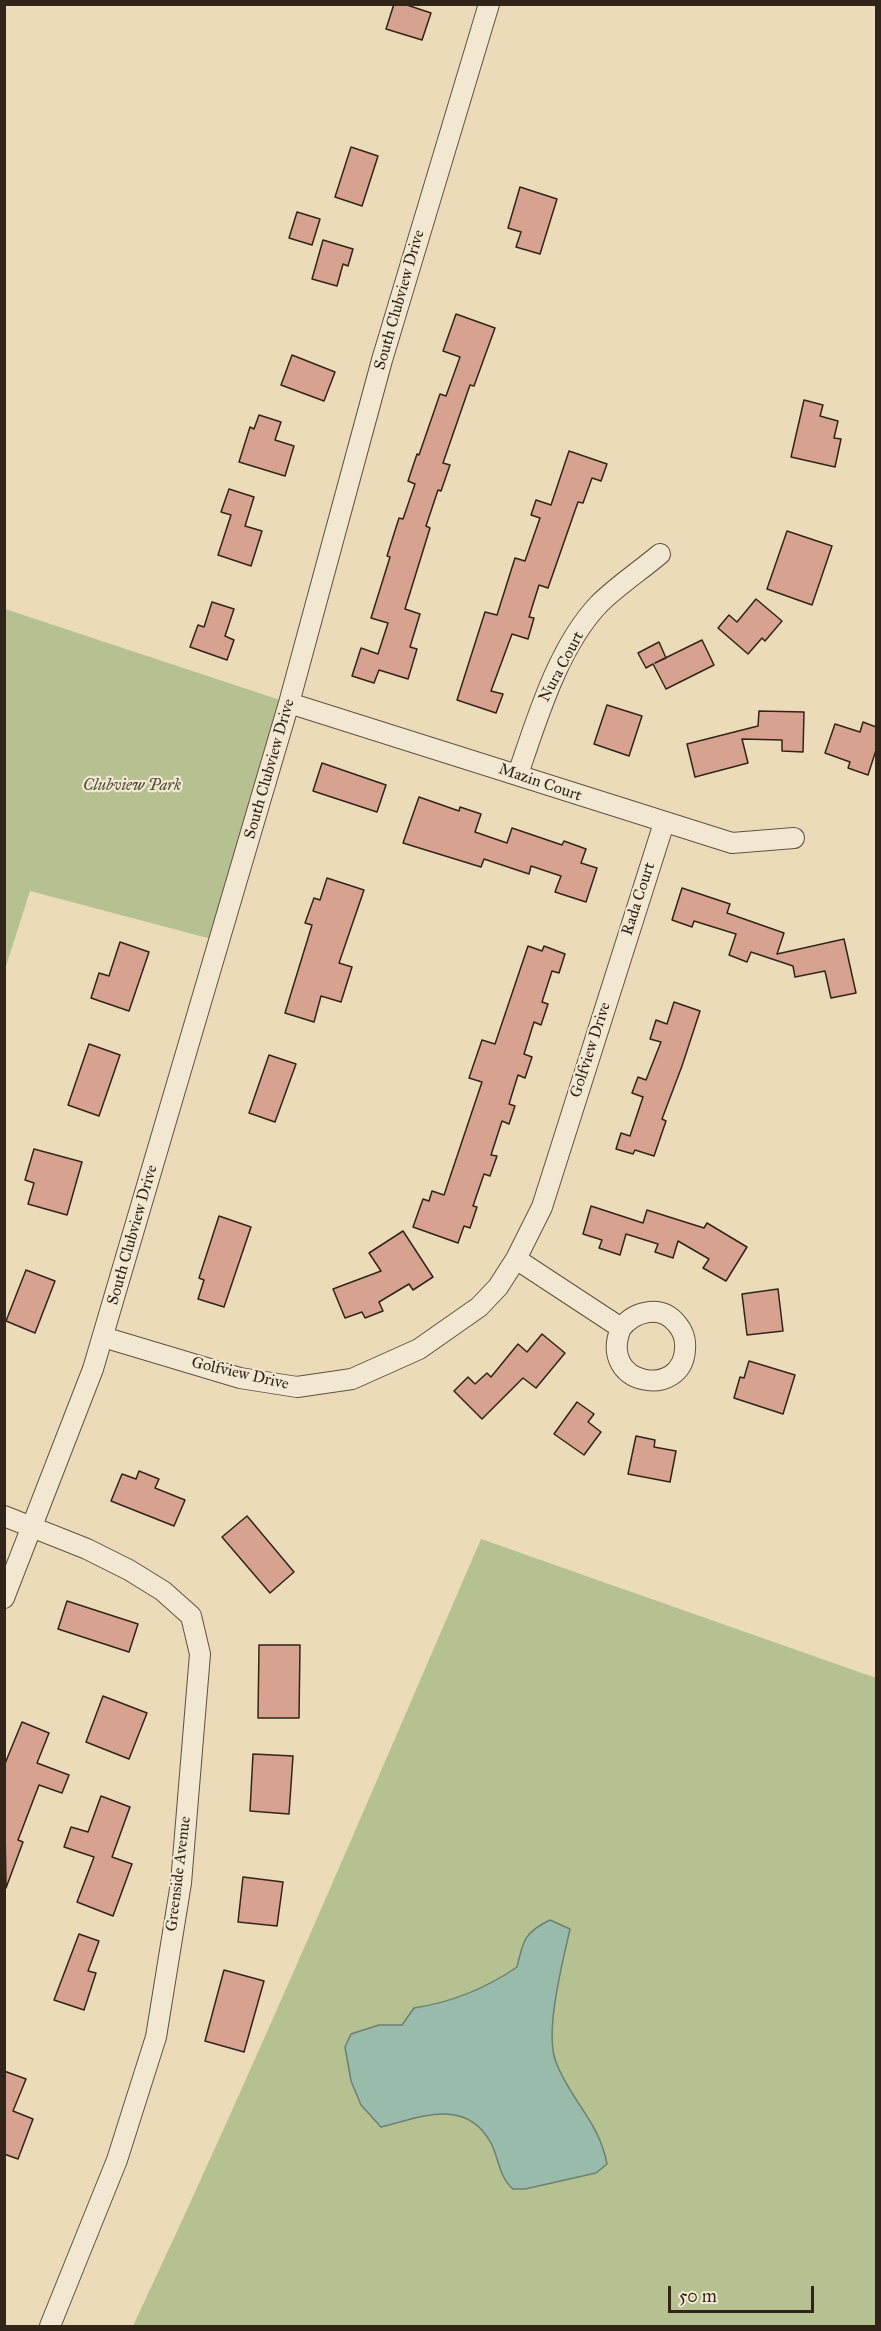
<!DOCTYPE html>
<style>
body{margin:0}
#map{position:relative;width:881px;height:2331px;overflow:hidden;background:#ebdbb8;font-family:"IM FELL Great Primer",serif}
canvas{display:block}
.frame{position:absolute;inset:0;border:6px solid #31251a;pointer-events:none}
.scale{position:absolute;left:668px;top:2286px;width:146px;height:27px;box-sizing:border-box;border:3px solid #31251a;border-top:0;padding-left:8px;font-size:18px;line-height:21px;white-space:nowrap;color:#31251a;-webkit-text-stroke:4px #f2e8d1;paint-order:stroke}
</style>
<div id="map">
<canvas width="881" height="2331"></canvas>
<div class="frame"></div>
<div class="scale">50 m</div>
</div>
<script>
const context = document.querySelector('canvas').getContext('2d');
context.lineJoin = 'round';
function fillPath(path, color) { context.fillStyle = color; context.fill(path, 'evenodd'); }
function stroke(path, color, width, dash) { context.strokeStyle = color; context.lineWidth = width; context.lineCap = dash ? 'butt' : 'round'; context.setLineDash(dash || []); context.stroke(path); }
function label(font, color, halo, rows, align = 'center') {
  context.font = font + ' "IM FELL Great Primer",serif'; context.lineWidth = 4.5; context.setLineDash([]); context.textBaseline = 'middle'; context.strokeStyle = halo; context.fillStyle = color; for (const [text, x, y, turn = 0] of rows) {
    context.save(); context.translate(x, y); context.rotate((+turn || 0) * Math.PI / 180); context.textAlign = isNaN(turn) ? turn : align; if (halo) context.strokeText(text, 0, 0); context.fillText(text, 0, 0); context.restore();
  }
}
const green = new Path2D(`
 M5 609 289 703 219 941 30 891 5 969Z
 M481 1539 876 1678V2326H133C255 2067 367 1803 481 1539Z`);
const water = new Path2D(`
 M550 1920 570 1929C563 1961 544 2032 556 2062 570 2100 599 2121 607 2164L596 2173 525 2189H513C499 2177 499 2159 491 2143 466 2097 421 2117 381 2127L361 2105 351 2081 345 2047 351 2034 379 2025H402L414 2008C453 2002 485 1989 517 1967 523 1940 525 1932 550 1920Z`);
const building = new Path2D(`
 M394 4H404L431 13 422 40 386 29Z
 M351 147 378 156 362 206 335 197Z
 M520 187 557 199 540 254 516 247 521 232 508 228Z
 M297 212 320 219 312 245 289 238Z
 M323 240 353 249 348 266 343 264 337 286 312 279Z
 M456 314 495 328 474 386 470 385 443 463 450 465 441 491 438 490 426 526 430 528 405 609 420 614 410 647 417 649 408 679 379 670 374 683 352 676 361 648 378 654 388 623 371 618 390 557 387 556 399 518 403 519 415 484 408 481 417 454 419 455 440 394 446 396 460 357 443 351Z
 M292 355 335 372 324 401 281 385Z
 M804 400 823 405 820 416 838 421 834 438 841 439 835 467 791 457Z
 M259 415 281 422 275 440 294 446 285 476 239 462 250 427 254 429Z
 M569 451 607 464 601 481 592 478 583 503 578 502 548 588 539 585 529 617 534 618 528 639 512 634 491 691 503 694 496 713 457 700 485 612 497 615 515 558 525 561 540 518 531 515 536 500 551 505Z
 M229 489 254 497 245 526 262 531 251 566 218 555 231 515 221 512Z
 M787 531 832 546 812 605 767 589Z
 M756 599 782 621 765 641 762 638 748 654 718 628 729 615 737 622Z
 M212 602 234 609 225 636 234 640 227 660 190 647 198 625 204 627Z
 M702 640 714 665 666 689 653 664 646 668 638 653 659 642 666 658 655 663Z
 M607 705 642 716 629 756 594 744Z
 M759 711 804 712 803 752 782 751V740L742 739 748 763 695 777 687 744 758 726Z
 M863 722 876 727V750L868 775 848 768 850 762 825 753 835 724 860 732Z
 M322 763 386 785 377 812 313 791Z
 M419 797 459 811 460 807 481 814 475 832 507 843 512 828 562 845 564 841 586 849 581 863 597 868 586 902 555 892 561 876 531 866 529 874 484 859 481 867 403 843Z
 M327 878 364 890 339 963 352 967 341 1002 321 996 314 1022 285 1013 312 925 305 923 314 898 320 900Z
 M682 888 730 904 727 913 784 933 777 954 844 939 856 993 831 998 825 971 795 977 793 966 751 952 747 962 729 955 736 934 694 921 692 927 672 920Z
 M120 942 149 952 129 1011 91 998 99 973 109 976Z
 M528 946 542 951 544 946 565 954 559 973 552 971 542 1002 548 1004 541 1025 534 1022 524 1054 532 1057 525 1078 518 1075 509 1104 515 1106 509 1124 502 1121 491 1155 497 1156 490 1176 484 1174 473 1206 477 1207 470 1228 464 1226 458 1243 413 1227 423 1199 429 1201 432 1191 444 1195 482 1082 469 1078 482 1040 495 1044Z
 M674 1002 700 1011 682 1066 662 1119 666 1121 654 1156 635 1150 633 1154 616 1149 621 1133 630 1136 643 1097 632 1093 638 1077 646 1080 661 1042 650 1039 656 1020 667 1024Z
 M89 1044 120 1055 99 1116 68 1105Z
 M269 1055 296 1064 275 1122 249 1113Z
 M34 1149 82 1162 67 1215 28 1204 34 1183 25 1180Z
 M591 1206 643 1223 647 1210 704 1228 707 1223 747 1247 726 1281 703 1268 709 1259 678 1241 673 1258 655 1252 658 1244 626 1234 620 1255 599 1248 602 1240 583 1234Z
 M219 1216 251 1227 224 1307 198 1299 204 1280 199 1278Z
 M403 1231 433 1277 413 1290 409 1284 379 1302 383 1311 365 1318 362 1312 345 1318 333 1289 381 1271 369 1253Z
 M26 1270 55 1281 35 1333 6 1321Z
 M778 1289 783 1331 747 1335 742 1294Z
 M542 1334 565 1353 536 1388 523 1378 482 1419 454 1391 468 1377 475 1384 487 1373 491 1377 518 1344 527 1352Z
 M749 1361 795 1375 783 1414 734 1398 740 1377 744 1378Z
 M577 1402 594 1414 588 1422 601 1432 584 1455 554 1434Z
 M636 1436 655 1440 654 1447 676 1451 670 1482 628 1474Z
 M139 1471 159 1479 155 1488 185 1500 174 1526 111 1501 122 1474 136 1479Z
 M247 1516 294 1572 270 1593 222 1537Z
 M67 1601 138 1624 129 1652 58 1629Z
 M259 1645H300L299 1718H258Z
 M103 1696 147 1713 129 1759 86 1742Z
 M22 1722 49 1733 37 1763 69 1775 62 1793 39 1785 18 1840 23 1842 6 1888 4 1766Z
 M253 1754 293 1756 289 1814 250 1811Z
 M101 1796 130 1807 112 1857 132 1864 113 1916 77 1902 94 1857 64 1847 71 1827 88 1832Z
 M243 1877 283 1882 277 1926 238 1922Z
 M79 1934 99 1941 88 1971 96 1973 84 2010 54 2000Z
 M224 1970 264 1981 244 2052 205 2041Z
 M4 2071 26 2079 13 2111 33 2119 18 2159 4 2154Z`);
const minor = new Path2D(`
 M289 703 732 843 794 838
 M518 774C537 719 558 647 599 604 617 586 640 571 660 554
 M516 1259 621 1328C597 1386 683 1400 685 1349 686 1339 683 1331 677 1324 661 1304 635 1311 621 1328
 M103 1337 240 1378 297 1387 352 1379 419 1349 479 1307 498 1287 516 1259 542 1207 664 823
 M4 1516 87 1549 129 1570 163 1591 191 1616 200 1654 181 1883 156 2037 117 2160 50 2326
 M4 1598 93 1369 289 703 382 360 489 4`);
const streetNames = [
 ["South Clubview Drive",400,300,-74],
 ["Nura Court",562,667,-62],
 ["South Clubview Drive",270,769,-74],
 ["Mazin Court",540,783,19],
 ["Rada Court",639,899,-72],
 ["Golfview Drive",591,1050,-72],
 ["South Clubview Drive",133,1235,-74],
 ["Golfview Drive",240,1374,13],
 ["Greenside Avenue",179,1874,-83]
];
const parkNames = [
 ["Clubview Park",132,786]
];
fillPath(green, '#b5c190');
fillPath(water, '#98bbac');
stroke(water, '#6f7f72', 1.5);
fillPath(building, '#d8a290');
stroke(building, '#31251a', 1.5);
stroke(minor, '#605242', 22);
stroke(minor, '#f2e8d1', 20);
label('16px', '#31251a', '#f2e8d1', streetNames);
label('italic 16px', '#524c38', '#f2e8d1', parkNames);
</script>
